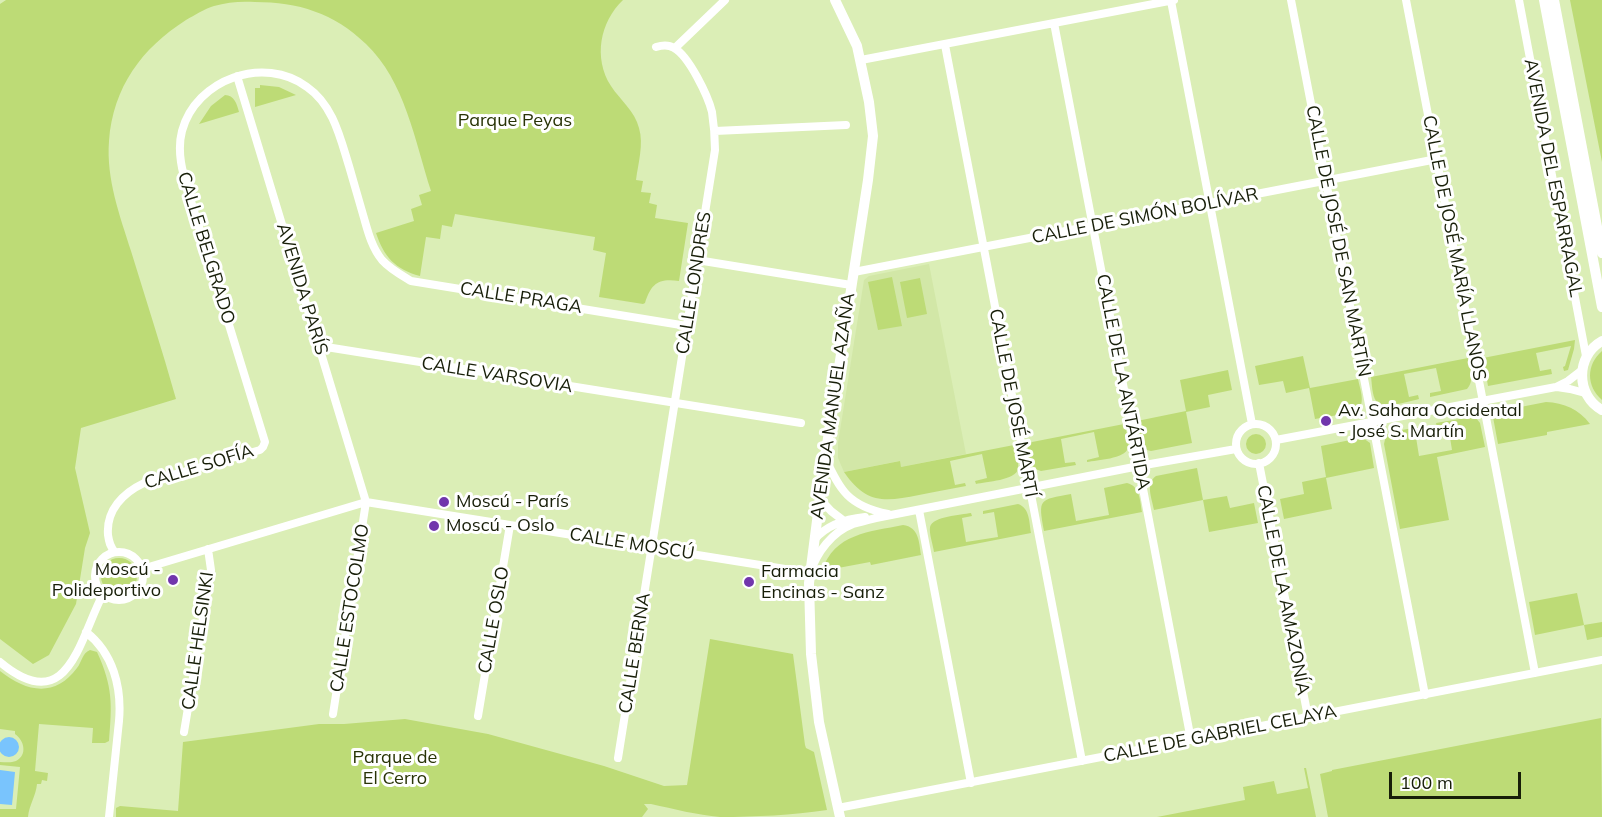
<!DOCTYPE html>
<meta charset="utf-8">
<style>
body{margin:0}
#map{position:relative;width:1602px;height:817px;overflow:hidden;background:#dbeeb6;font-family:Mulish,sans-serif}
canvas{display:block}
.scale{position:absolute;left:1389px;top:772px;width:132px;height:27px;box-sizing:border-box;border:3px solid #171e08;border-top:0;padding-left:8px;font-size:18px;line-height:21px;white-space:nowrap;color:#171e08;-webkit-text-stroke:4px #fff;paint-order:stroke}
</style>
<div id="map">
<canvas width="1602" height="817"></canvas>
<div class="scale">100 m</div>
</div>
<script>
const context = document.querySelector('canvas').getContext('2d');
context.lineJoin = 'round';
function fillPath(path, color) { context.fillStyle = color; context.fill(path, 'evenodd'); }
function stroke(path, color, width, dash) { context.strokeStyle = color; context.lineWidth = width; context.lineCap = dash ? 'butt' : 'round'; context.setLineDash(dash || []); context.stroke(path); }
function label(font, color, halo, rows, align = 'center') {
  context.font = font + ' Mulish,sans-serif'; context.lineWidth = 6; context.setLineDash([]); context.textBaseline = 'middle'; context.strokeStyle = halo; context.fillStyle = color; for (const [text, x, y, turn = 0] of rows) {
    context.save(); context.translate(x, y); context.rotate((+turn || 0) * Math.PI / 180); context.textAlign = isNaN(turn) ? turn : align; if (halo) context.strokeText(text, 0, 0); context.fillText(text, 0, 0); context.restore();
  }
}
const built = new Path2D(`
 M929 264 966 454 901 467 899 461 844 472 838 458V443L864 280 869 276Z`);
const green = new Path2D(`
 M6 0H623C600 22 593 58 611 86 620 100 635 111 639 128 644 144 638 164 636 180L643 181 641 192 651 193 649 203 657 205 655 218 688 223 679 281C658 278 651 284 645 303L643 304 599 297 606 253 593 250 595 237 455 214 452 227 442 225 440 239 426 237 420 276C395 269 384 257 376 233L414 221 411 209 422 205 419 195 431 191C415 141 405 81 366 44 334 13 298 2 255 2 242 1 227 2 214 6 204 9 195 15 186 20 142 48 113 87 109 141 106 179 120 216 131 251 146 300 162 349 176 399L81 428 75 468 90 533 85 548 76 604 49 655 33 664 0 639V4Z
 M1570 0H1602V162Z
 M260 85 279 87 296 95 255 107V88H260Z
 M225 95C234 95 237 104 239 112L199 124 211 106Z
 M892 277 902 326 878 330 868 282Z
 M920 278 927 314 907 318 900 282Z
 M1575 340 1574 349 1568 370 1564 371 1563 367 1565 366 1571 346 1536 353 1540 371 1551 369 1552 374 1488 386 1483 358Z
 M1602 351V400C1586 386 1586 365 1602 351Z
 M1303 356 1310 388 1358 379C1360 390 1367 405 1355 412L1315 419 1309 388 1286 393 1283 381 1259 385 1255 366Z
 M1468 358C1470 369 1475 380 1467 389L1430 397V393L1441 391 1436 368 1404 374 1409 397 1418 395 1419 399C1410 401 1382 410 1376 401 1372 395 1372 384 1371 377Z
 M1228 370 1232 390 1208 395 1210 407 1186 412 1192 443 1151 451 1147 450 1142 445 1137 421 1186 411 1180 380Z
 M1546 402C1564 403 1579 409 1590 424L1547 432V435L1498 444 1493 417 1495 412Z
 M1471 417 1476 418 1480 423 1485 447 1437 457 1449 520 1400 529 1384 444 1386 435 1392 432 1423 426 1424 429 1415 431 1419 456 1452 450 1448 425 1437 427 1436 423Z
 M1124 424C1126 431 1130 441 1128 448 1125 459 1097 460 1087 462V460L1099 457 1094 432 1061 439 1065 463 1075 462 1076 465 1041 471C1028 468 1029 454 1027 443Z
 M1246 444a10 10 0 1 1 20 0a10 10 0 1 1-20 0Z
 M1360 438H1363L1370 443 1374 468 1326 478 1332 509 1284 519 1280 499 1304 494 1302 482 1326 477 1321 446Z
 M1014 445C1016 452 1019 462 1018 469 1016 480 986 482 976 484L975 481 987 478 982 454 950 461 955 485 965 483 966 486C950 489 934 492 919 495 884 502 866 504 844 472L900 461 901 467Z
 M1197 468 1203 500 1227 496 1230 508 1254 503 1258 523 1209 532 1203 500 1154 510C1152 498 1145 484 1156 476Z
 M1127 483C1140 486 1140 501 1142 512L1044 531C1038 498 1039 500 1071 494L1076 521 1109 515 1104 488Z
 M1018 504C1030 508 1029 522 1031 533L934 552C933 545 929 534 930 527 933 516 961 515 971 513L972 516 962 518 966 542 998 537 994 512 983 514V511Z
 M903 525C919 527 919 542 921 555L871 565 870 562 822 571C834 533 870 532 903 525Z
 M101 576a18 18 0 1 1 36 0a18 18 0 1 1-36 0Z
 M1577 593 1584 625 1602 622V637L1587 640 1584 625 1535 635 1529 602Z
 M710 639 793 654 805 745 806 748 814 752 827 810C792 815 756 817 720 817 697 815 674 809 651 804H644L648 809 642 817H116V808L120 806 178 811 183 742 319 724H344L405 719 488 734 604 766 664 786 687 785Z
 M90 650 97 652C113 687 112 704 109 741L105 743H92L93 728 39 724 35 771 48 773 47 781 42 780 41 784H37C36 796 29 805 28 817H0V809H16L20 767 0 765V762C5 762 11 763 16 761 28 755 24 740 15 734V731L0 729V671C26 692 55 698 77 668 82 662 82 653 90 650Z
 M1601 718 1602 817H1328L1320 774 1332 771V770Z
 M1304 768H1306L1316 817H1157L1245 800 1243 787 1274 781 1277 794 1308 788Z`);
const water = new Path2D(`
 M-1 747a10 10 0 1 1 20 0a10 10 0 1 1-20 0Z
 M0 770 15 772 12 805 0 804Z`);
const street = new Path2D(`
 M1291 0 1425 695
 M1406 0 1535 673
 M1519 0 1586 356
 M1171 1 1252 424
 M1054 23 1191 740
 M945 45 1082 761
 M675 48 725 0
 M861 60 1174 0
 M237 76 366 502 333 714
 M715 131 846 125
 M697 260 851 285
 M854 272 1437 159
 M320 346 801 423
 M1557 387 1570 389 1585 393
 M1236 444a20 20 0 1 1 40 0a20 20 0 1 1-40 0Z
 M1276 440 1556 387 1568 381 1581 371
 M825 457C840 491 849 506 888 514
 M1259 463 1308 717
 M819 498 831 511 844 521
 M919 510 971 783
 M815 539C828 524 846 519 865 517
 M115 552C110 547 109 542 108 535 106 510 123 493 144 483L260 450 263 447 265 442 190 198C184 177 176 154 182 131 196 79 264 55 307 87 333 105 340 137 349 166 354 183 359 201 364 218 368 232 372 248 382 260 390 269 401 275 411 281L687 326
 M95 576a24 24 0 1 1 48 0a24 24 0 1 1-48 0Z
 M142 569 366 502 810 573C817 552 832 532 853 524 860 522 868 520 876 518L1139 466 1236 449
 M86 632C113 653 122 687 119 721L109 817
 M0 662C68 719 79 640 103 594
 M478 716 510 525
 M184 732 211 570 208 549
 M618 758 715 150C715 137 714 125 712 112 708 96 689 56 674 48 668 44 662 45 656 47
 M838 808 1602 660`);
const secondary = new Path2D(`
 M835 0 857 46 869 102 873 136 868 180 826 451 809 583 811 654 819 722 840 817
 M1544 0 1602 307
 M1554 0 1602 253
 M1602 341C1575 356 1576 396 1602 410`);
const markers = [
 [1326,421,6,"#7136ac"],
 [444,502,6,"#7136ac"],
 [434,526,6,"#7136ac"],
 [173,580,6,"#7136ac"],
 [749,582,6,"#7136ac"]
];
const parkNames = [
 ["Parque Peyas",515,121],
 ["Parque de",395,758],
 ["El Cerro",395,779]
];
const streetNames = [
 ["AVENIDA DEL ESPARRAGAL",1553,178,79],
 ["CALLE DE SIMÓN BOLÍVAR",1145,216,-11],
 ["CALLE DE JOSÉ DE SAN MARTÍN",1338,241,79],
 ["CALLE BELGRADO",206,248,73],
 ["CALLE DE JOSÉ MARÍA LLANOS",1454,248,79],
 ["CALLE LONDRES",694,283,-81],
 ["AVENIDA PARÍS",302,289,73],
 ["CALLE PRAGA",521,298,9],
 ["CALLE VARSOVIA",497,375,9],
 ["CALLE DE LA ANTÁRTIDA",1123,382,79],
 ["CALLE DE JOSÉ MARTÍ",1013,403,79],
 ["AVENIDA MANUEL AZAÑA",833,406,-82],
 ["CALLE SOFÍA",199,467,-17],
 ["CALLE MOSCÚ",632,544,9],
 ["CALLE DE LA AMAZONÍA",1283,590,79],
 ["CALLE ESTOCOLMO",350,608,-81],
 ["CALLE OSLO",494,620,-80],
 ["CALLE HELSINKI",198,641,-82],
 ["CALLE BERNA",635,653,-81],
 ["CALLE DE GABRIEL CELAYA",1220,734,-11]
];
const poiNames = [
 ["Av. Sahara Occidental",1338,411],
 ["- José S. Martín",1338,432],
 ["Moscú - París",456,502],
 ["Moscú - Oslo",446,526],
 ["Moscú -",161,570,"right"],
 ["Polideportivo",161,591,"right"],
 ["Farmacia",761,572],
 ["Encinas - Sanz",761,593]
];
fillPath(built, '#d2e7a7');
fillPath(green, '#bddb76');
fillPath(water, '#79c4fd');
stroke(street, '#fff', 8);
stroke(secondary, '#fff', 10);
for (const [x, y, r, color] of markers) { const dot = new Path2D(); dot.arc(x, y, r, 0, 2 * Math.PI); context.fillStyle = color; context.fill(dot); stroke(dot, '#fff', 2); }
label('18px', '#283306', '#fff', parkNames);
label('18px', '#171e08', '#fff', streetNames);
label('18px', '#171e08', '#fff', poiNames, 'left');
</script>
